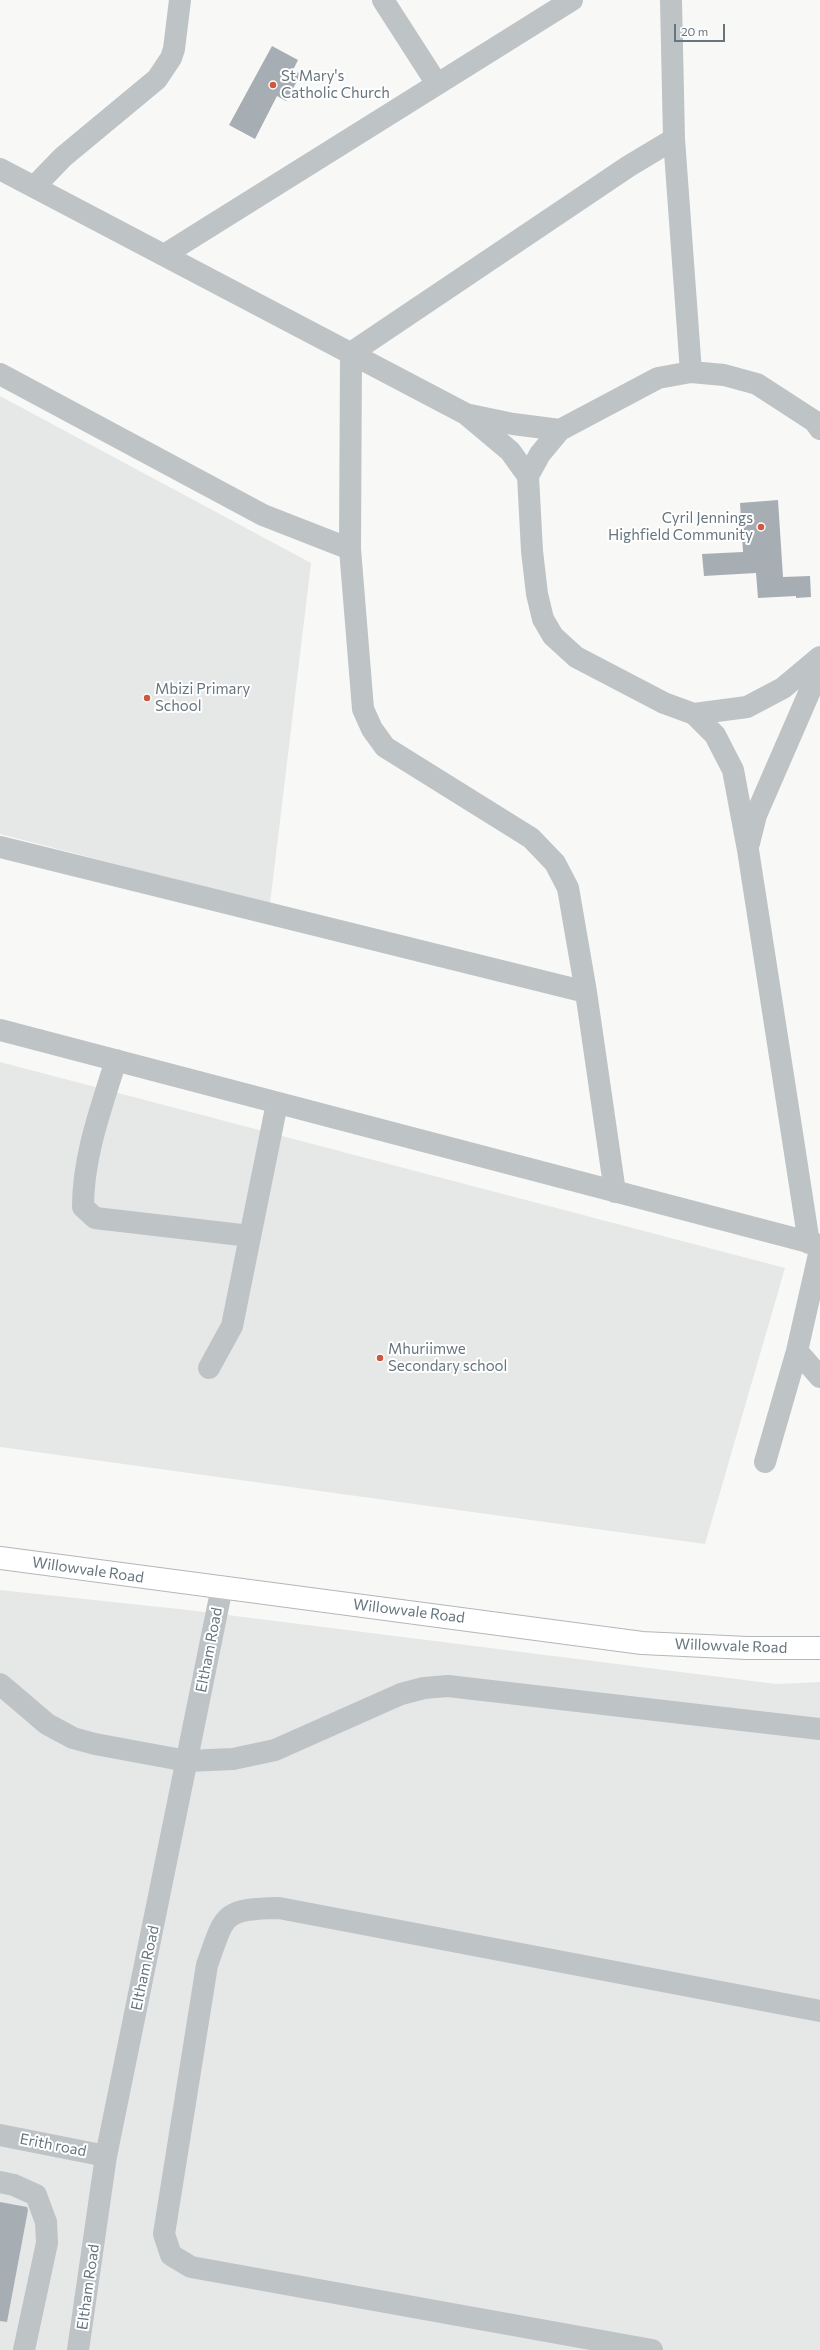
<!DOCTYPE html>
<style>
body{margin:0}
#map{position:relative;width:820px;height:2350px;overflow:hidden;background:#f8f8f7;font-family:Commissioner,sans-serif}
canvas{display:block}
.scale{position:absolute;left:674px;top:24px;width:51px;height:18px;box-sizing:border-box;border:2px solid #66757e;border-top:0;padding-left:5px;font-size:12px;line-height:14px;white-space:nowrap;color:#66757e;-webkit-text-stroke:3px #fff;paint-order:stroke}
</style>
<div id="map">
<canvas width="820" height="2350"></canvas>
<div class="scale">20 m</div>
</div>
<script>
const context = document.querySelector('canvas').getContext('2d');
context.lineJoin = 'round';
function fillPath(path, color) { context.fillStyle = color; context.fill(path, 'evenodd'); }
function stroke(path, color, width, dash) { context.strokeStyle = color; context.lineWidth = width; context.lineCap = dash ? 'butt' : 'round'; context.setLineDash(dash || []); context.stroke(path); }
function label(font, color, halo, rows, align = 'center') {
  context.font = font + ' Commissioner,sans-serif'; context.lineWidth = 4; context.setLineDash([]); context.textBaseline = 'middle'; context.strokeStyle = halo; context.fillStyle = color; for (const [text, x, y, turn = 0] of rows) {
    context.save(); context.translate(x, y); context.rotate((+turn || 0) * Math.PI / 180); context.textAlign = isNaN(turn) ? turn : align; if (halo) context.strokeText(text, 0, 0); context.fillText(text, 0, 0); context.restore();
  }
}
const built = new Path2D(`
 M0 396 311 563 270 904 0 834Z
 M0 1062 785 1268 705 1544 0 1447Z
 M0 1590 188 1610 776 1684 820 1682V2350H0Z`);
const building = new Path2D(`
 M272 46 298 60 293 70 301 74 286 101 277 96 255 139 229 125Z
 M778 500 783 577 810 576 811 597 796 598V596L758 598 756 573 704 576 702 554 743 552 740 503Z
 M0 2202 27 2207 28 2210 7 2322 0 2321Z`);
const minor = new Path2D(`
 M383 0 437 84
 M671 0 674 139 691 372
 M0 169 466 414 510 451 528 476
 M34 187 63 157 157 79 171 58 174 49 180 0
 M164 255 572 0
 M0 374 263 515 350 549
 M470 415 513 424 560 430
 M820 429 814 421 757 384 724 375 691 372 658 378 560 430 540 454 528 476 532 551 537 594 543 619 553 636 576 657 664 703 694 714 747 707 783 688 820 657
 M694 714 715 735 733 770 748 850 809 1243
 M749 843 756 815 820 668
 M0 847 586 992
 M0 1030 820 1245
 M116 1060C101 1109 83 1156 83 1207L95 1218 250 1236
 M615 1192 586 992 568 888 555 863 531 838 385 747 372 729 363 709 350 549 351 353 629 166 674 139
 M797 1351 820 1377
 M209 1368 232 1326 277 1103
 M765 1462 797 1351 820 1250
 M0 1684 47 1724 73 1738 95 1744 187 1761 233 1759 275 1750 401 1694 424 1688 448 1686 820 1729
 M0 2135 106 2156
 M0 2182 14 2185 36 2195 46 2222 47 2243 24 2350
 M78 2350 106 2156 222 1587
 M652 2350 191 2267 171 2255 164 2234 207 1965C225 1915 221 1909 279 1908L820 2011`);
const major = new Path2D(`
 M0 1558 642 1643 747 1648H820`);
const markers = [
 [273,85,4,"#cf5840"],
 [761,527,4,"#cf5840"],
 [147,698,4,"#cf5840"],
 [380,1358,4,"#cf5840"]
];
const poiNames = [
 ["St Mary's",281,76],
 ["Catholic Church",281,93],
 ["Cyril Jennings",753,518,"right"],
 ["Highfield Community",753,535,"right"],
 ["Mbizi Primary",155,689],
 ["School",155,706],
 ["Mhuriimwe",388,1349],
 ["Secondary school",388,1366]
];
const streetNames = [
 ["Willowvale Road",88,1570,8],
 ["Willowvale Road",409,1611,7],
 ["Willowvale Road",731,1646,2],
 ["Eltham Road",209,1650,-79],
 ["Eltham Road",145,1968,-78],
 ["Erith road",53,2145,11],
 ["Eltham Road",88,2287,-82]
];
fillPath(built, '#e6e7e7');
fillPath(building, '#a6adb3');
stroke(major, '#b2b7ba', 24);
stroke(minor, '#bec3c6', 22);
stroke(major, '#fff', 22);
for (const [x, y, r, color] of markers) { const dot = new Path2D(); dot.arc(x, y, r, 0, 2 * Math.PI); context.fillStyle = color; context.fill(dot); stroke(dot, '#fff', 1.5); }
label('15px', '#66757e', '#fff', poiNames, 'left');
label('15px', '#66757e', '#fff', streetNames);
</script>
